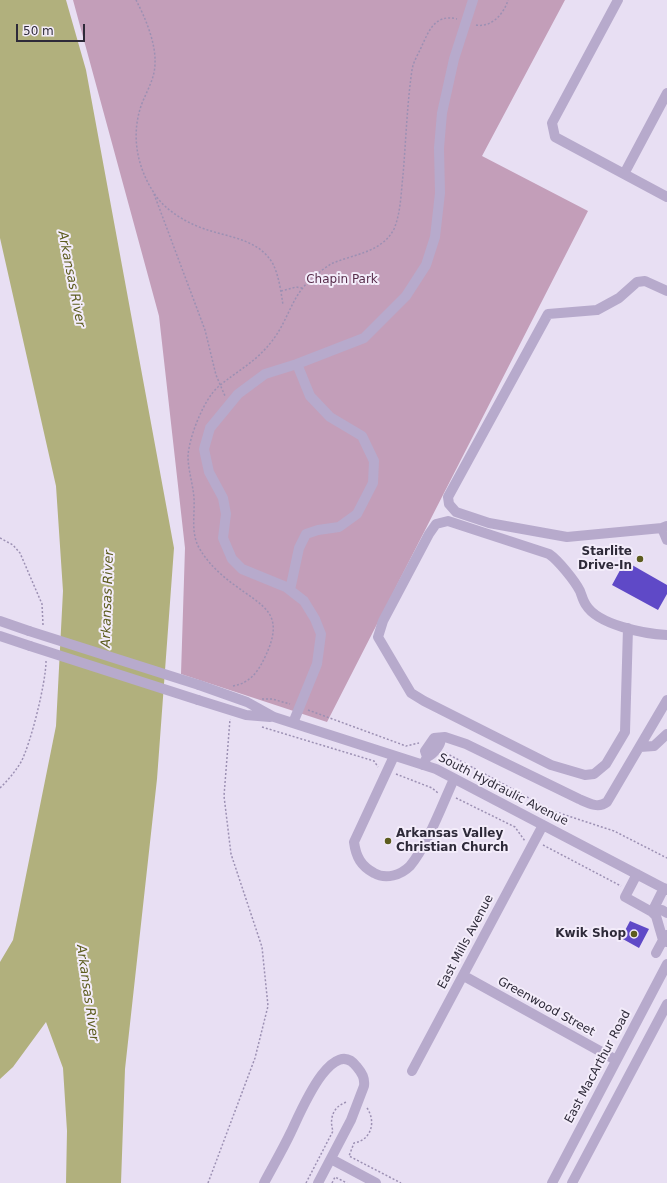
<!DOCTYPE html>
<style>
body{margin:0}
#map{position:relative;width:667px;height:1183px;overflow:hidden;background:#e8dff3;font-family:"DejaVu Sans",sans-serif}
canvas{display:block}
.scale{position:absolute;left:16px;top:24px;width:69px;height:18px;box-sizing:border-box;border:2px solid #2e2a39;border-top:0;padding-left:5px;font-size:12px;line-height:14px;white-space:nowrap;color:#2e2a39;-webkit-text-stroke:3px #f3ecfa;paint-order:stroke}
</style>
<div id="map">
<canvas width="667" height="1183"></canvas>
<div class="scale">50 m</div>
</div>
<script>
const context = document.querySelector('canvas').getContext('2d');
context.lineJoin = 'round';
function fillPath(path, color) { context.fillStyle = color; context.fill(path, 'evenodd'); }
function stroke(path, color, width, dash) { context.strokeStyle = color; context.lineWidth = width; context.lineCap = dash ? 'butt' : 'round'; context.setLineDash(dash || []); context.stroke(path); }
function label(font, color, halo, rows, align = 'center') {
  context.font = font + ' "DejaVu Sans",sans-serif'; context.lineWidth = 4; context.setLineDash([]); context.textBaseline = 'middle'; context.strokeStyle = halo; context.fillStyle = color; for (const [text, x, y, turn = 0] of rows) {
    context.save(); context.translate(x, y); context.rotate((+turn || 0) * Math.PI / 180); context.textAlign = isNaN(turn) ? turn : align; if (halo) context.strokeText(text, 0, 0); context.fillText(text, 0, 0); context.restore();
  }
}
const green = new Path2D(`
 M73 0H565L482 156 588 211 327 722 181 674 185 548 159 316Z`);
const water = new Path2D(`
 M0 0H66L86 70 174 548 157 779 125 1069 121 1183H66L67 1131 63 1068 46 1022 13 1067 0 1079V962L13 940 56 726 63 591 56 486 0 238Z`);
const building = new Path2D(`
 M625 561 667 585V594L658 610 612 585Z
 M630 921 649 929 639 948 621 938Z`);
const path = new Path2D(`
 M136 0C145 17 156 43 155 63 155 79 146 92 141 106 131 136 137 167 154 193 166 212 190 225 211 231 234 238 260 241 273 264 279 276 281 292 283 305
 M476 25C491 28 504 14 508 0
 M154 194 205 330 216 375 225 396
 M281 291 296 287 302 288
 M0 538 13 545 20 553 42 604 43 625
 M233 686C250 683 258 672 265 657 286 613 264 607 233 584 221 575 209 564 201 551 190 535 195 516 194 498 193 484 188 470 188 456 189 437 204 399 218 387 238 370 255 363 272 341 290 318 291 294 316 275 321 271 327 266 333 263 355 254 382 252 394 229 401 212 401 192 403 175 406 140 407 104 412 70 413 63 417 56 420 50 428 33 434 13 457 19
 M262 699H272L290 704
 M308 710 406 746 419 743
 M262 727 374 761 378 767
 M446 753 553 811 614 831 667 858
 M396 774 432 788 438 793
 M0 788C8 780 15 772 21 762 31 743 46 682 46 661
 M456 798 515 827 525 841
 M543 845 621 886
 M367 1108C376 1121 372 1140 354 1143L349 1156 401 1183
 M208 1183 255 1058 268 1006 262 947 231 854 224 796 230 719
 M306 1183 333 1131C329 1119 333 1106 347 1102
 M332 1183 335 1177 347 1183`);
const minor = new Path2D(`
 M618 0 552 123 555 137 667 197
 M624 174 667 93
 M667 291 645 281 637 282 619 298 597 310 548 314 448 497 449 504 456 512 489 523 567 537 662 528 667 526
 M662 528 667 540
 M290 590 299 548 306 534 318 530 339 527 357 514 373 483 374 461 362 436 330 417 310 396 297 364
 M0 621 29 631
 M628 628 625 732 606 764 594 774 585 775 551 765 424 701 411 693 378 637 383 621 429 534 436 524 448 521 549 554C558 560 575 581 580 591 582 596 583 601 586 605 598 625 645 634 667 635
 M0 636 30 646
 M199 685 247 702 274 717 436 769 667 890
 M198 700 246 715 270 717
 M293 723 317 664 321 634 315 619 304 601 286 587 242 569 232 559 223 538 226 514 223 498 209 472 204 449 210 428 238 394 265 374 297 364 364 338 406 296 426 265 435 237 440 193 439 148 442 113 454 59 473 0
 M640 747 654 746 667 734
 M394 756 354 842C356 857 361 866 374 873 386 880 401 875 410 866 427 846 443 803 454 779
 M427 757C434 754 441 745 441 738
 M423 765 427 757 425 751 434 738 445 737 466 744 579 799C588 803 598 809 607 802L667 700
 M637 874 625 897 652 912 664 888
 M667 913 662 910 652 912 656 916 663 940 667 935
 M656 953 663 940 667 942
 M464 976 616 1060
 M412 1071 543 825
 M331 1159 376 1183
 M264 1183C273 1166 283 1149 291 1132 299 1116 332 1033 357 1067 362 1073 365 1078 364 1086L351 1120 318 1183
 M552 1183 667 964
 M572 1183 667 1004`);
const minorBridge = new Path2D(`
 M29 631 199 685
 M30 646 198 700`);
const markers = [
 [640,559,4,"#5c5c1e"],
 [388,841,4,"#5c5c1e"],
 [634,934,4,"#5c5c1e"]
];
const parkNames = [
 ["Chapin Park",342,280]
];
const poiNames = [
 ["Starlite",632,552],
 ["Drive-In",632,566],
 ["Arkansas Valley",396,834,"left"],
 ["Christian Church",396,848,"left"],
 ["Kwik Shop",626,934]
];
const streetNames = [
 ["South Hydraulic Avenue",503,790,27],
 ["East Mills Avenue",466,942,-62],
 ["Greenwood Street",546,1007,29],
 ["East MacArthur Road",598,1067,-62]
];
const waterNames = [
 ["Arkansas River",71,279,79],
 ["Arkansas River",108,599,-88],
 ["Arkansas River",87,993,82]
];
fillPath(green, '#c39eb9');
fillPath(water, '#b1b07d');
fillPath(building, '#5f49c7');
stroke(path, '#9c90b3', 1.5, [2, 2]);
stroke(minor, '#b7aacc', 10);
stroke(minorBridge, '#b7aacc', 10);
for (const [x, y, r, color] of markers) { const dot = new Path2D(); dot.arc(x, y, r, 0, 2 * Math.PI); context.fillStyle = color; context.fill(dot); stroke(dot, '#f3ecfa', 1.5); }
label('12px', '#582d4b', '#f3ecfa', parkNames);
label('bold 12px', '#2e2a39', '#f3ecfa', poiNames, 'right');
label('12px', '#2e2a39', '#f3ecfa', streetNames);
label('italic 13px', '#5c5c1e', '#f3ecfa', waterNames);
</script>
